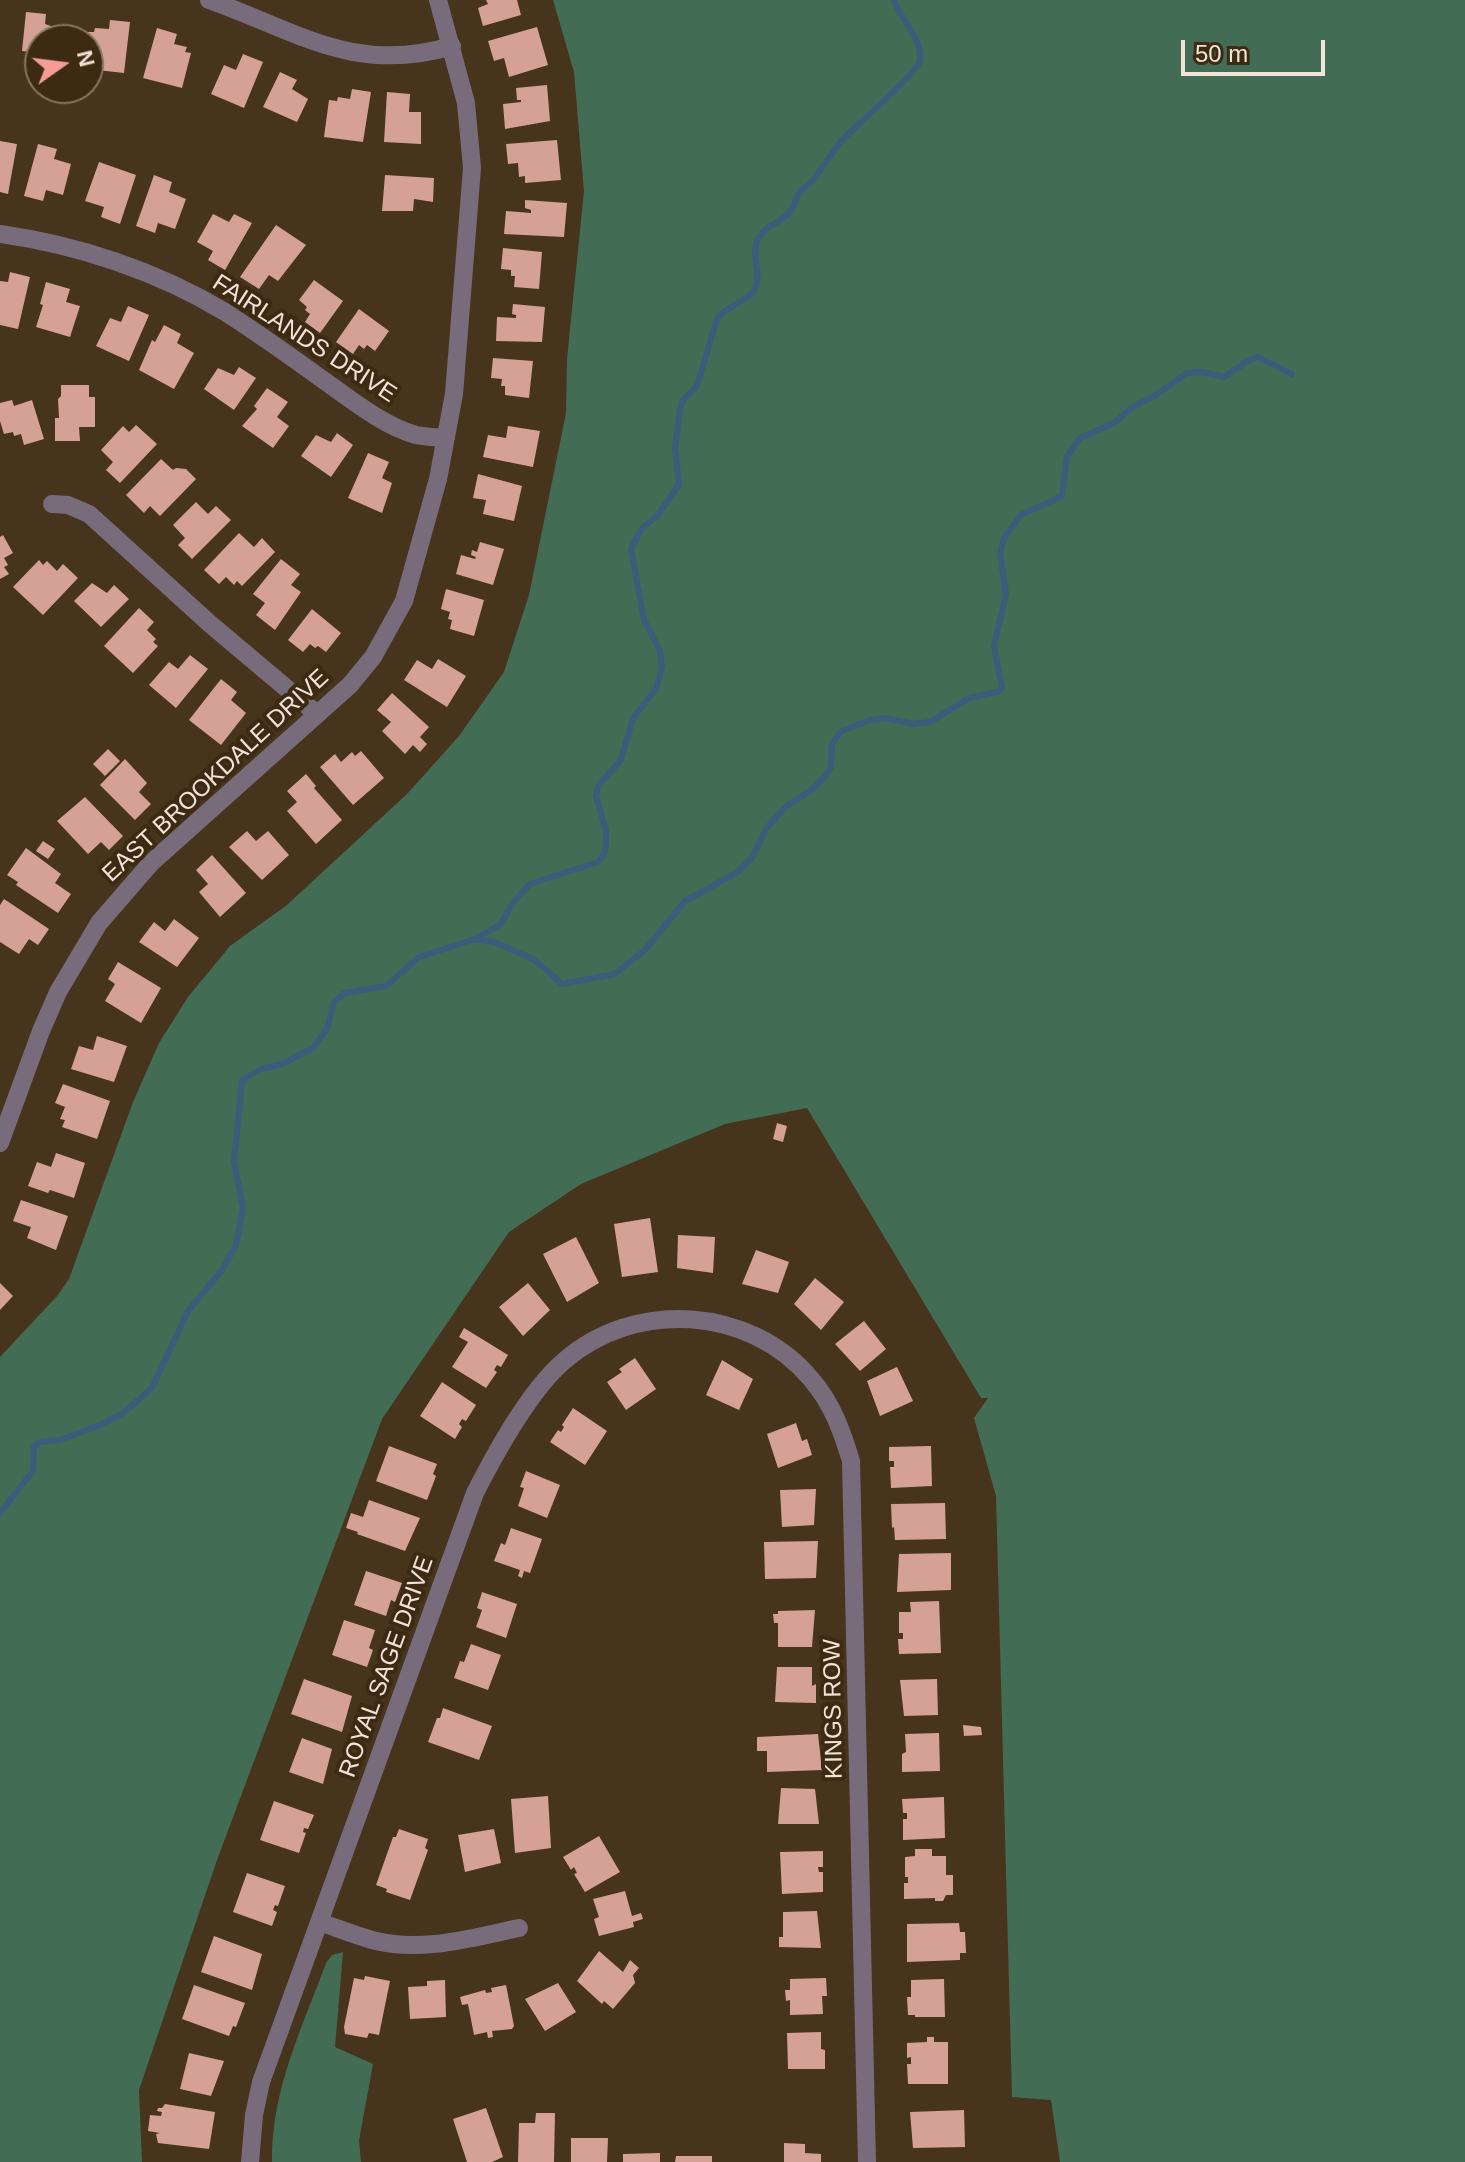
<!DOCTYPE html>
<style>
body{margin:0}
#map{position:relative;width:1465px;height:2162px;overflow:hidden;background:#47341d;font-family:Helvetica,sans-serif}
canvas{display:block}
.north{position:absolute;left:24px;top:24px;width:80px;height:80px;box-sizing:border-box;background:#3c2a13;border:2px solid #847461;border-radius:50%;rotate:76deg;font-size:22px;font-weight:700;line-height:32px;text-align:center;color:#f1e4d7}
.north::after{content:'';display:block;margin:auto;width:28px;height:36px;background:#f59c94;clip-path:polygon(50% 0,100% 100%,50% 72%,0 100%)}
.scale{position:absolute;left:1181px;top:40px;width:144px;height:36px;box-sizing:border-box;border:4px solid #f1e4d7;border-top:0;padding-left:10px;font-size:24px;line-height:28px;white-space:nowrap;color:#f1e4d7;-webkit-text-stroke:6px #3c2a13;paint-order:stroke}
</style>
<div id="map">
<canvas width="1465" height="2162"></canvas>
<div class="north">N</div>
<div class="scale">50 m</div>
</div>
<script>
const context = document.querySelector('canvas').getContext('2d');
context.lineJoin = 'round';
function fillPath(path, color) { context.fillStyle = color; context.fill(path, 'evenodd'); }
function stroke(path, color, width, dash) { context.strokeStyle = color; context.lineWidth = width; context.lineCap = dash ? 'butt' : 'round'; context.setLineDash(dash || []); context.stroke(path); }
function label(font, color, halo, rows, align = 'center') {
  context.font = font + ' Helvetica,sans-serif'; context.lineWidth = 8; context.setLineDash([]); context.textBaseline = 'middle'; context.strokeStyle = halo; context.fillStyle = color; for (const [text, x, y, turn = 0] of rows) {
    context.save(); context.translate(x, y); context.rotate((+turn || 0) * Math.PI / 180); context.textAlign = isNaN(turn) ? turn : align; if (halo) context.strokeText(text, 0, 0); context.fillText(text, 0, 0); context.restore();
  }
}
const green = new Path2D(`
 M553 0H1465V2162H1060L1051 2100 1012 2097 996 1496 974 1418 988 1398H981L807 1108 725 1124 581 1184 509 1232 382 1419 217 1860 139 2090 142 2162H0V1357L58 1295 69 1279 133 1102 159 1043 188 997 230 946 287 905 408 793 459 736 504 672 529 595 566 413 567 359 584 191 574 72Z
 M343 1952 335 2047 373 2064 359 2140 361 2162H272C271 2091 302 2028 326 1963L332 1955Z`);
const stream = new Path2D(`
 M475 939 494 942 535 960 562 984 615 974 645 950 685 901 736 873 752 858 766 829 786 806 809 792 825 777 831 767 832 744 841 731 870 720 885 718 914 724 930 722 969 698 997 692 1002 688 994 646 1006 594 1000 553 1004 538 1021 515 1062 496 1067 456 1080 438 1114 423 1131 408 1154 396 1187 373 1202 372 1224 377 1249 360 1258 357 1292 374
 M0 1513 33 1471 34 1446 40 1442 60 1440 102 1424 123 1413 152 1388 188 1311 222 1270 236 1245 243 1208 234 1162 242 1080 261 1069 282 1064 313 1048 327 1029 334 1002 345 993 386 986 419 957 475 939 501 924 512 904 530 884 598 862 604 855 606 845V830L596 796 598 786 621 760 633 718 656 689 662 667 660 651 644 620 631 549 642 528 657 516 679 485 675 448 680 409 683 400 697 386 717 319C726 306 750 300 755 289 762 275 751 257 757 241 763 226 779 224 789 213 795 207 795 198 800 192 804 187 810 184 814 179 825 164 833 149 847 135 859 124 918 71 920 61 923 38 900 20 894 0`);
const building = new Path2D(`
 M486 0H517L521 15 483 26 478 8 488 4Z
 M26 12 46 14 45 24 62 30 60 40H40V53L22 51Z
 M110 20 130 22 124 73 88 69V32H94L95 28 109 29Z
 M537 27 548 65 509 77 504 58 494 61 488 41Z
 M157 28 177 34 174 44 187 47 185 52 191 53 182 88 143 78Z
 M243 54 263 62 244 108 211 94 224 65 236 70Z
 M280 72 297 80 292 89 308 99 297 122 263 107Z
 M547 85 550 121 505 129 503 104 521 102V100H517L516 88Z
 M352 89 371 92 363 142 324 137 329 100 337 101 338 97 350 99Z
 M387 92 410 94 409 112H421V144L384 142Z
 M557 140 561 180 525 183V176L519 177 518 163 508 164 506 144Z
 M0 141 17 144 8 194 0 192Z
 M38 144 57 149 54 159 71 164 63 195 46 190 43 201 24 196Z
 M99 162 136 175 120 224 101 217 104 207 85 201Z
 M154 175 172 182 169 192 186 199 175 229 158 223 155 233 136 226Z
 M385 175 434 178 433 202 414 199 413 211H382Z
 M525 200 567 203 564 237 504 234 506 211 531 213V210L525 208Z
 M213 214 229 222 234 214 252 223 225 270 208 260 213 251 197 242Z
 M276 225 306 245 278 281 269 275 259 289 240 277Z
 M503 248 542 252 539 289 514 287 515 276H511V270L501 269Z
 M10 272 30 277 18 329 0 325V281L8 282Z
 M314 280 343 301 320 333 305 322 310 314 305 310 307 307 299 300Z
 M46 282 70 289 66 302 80 306 70 337 36 327 43 305 40 304Z
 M513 304 545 307 542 342 496 341 497 317 516 318V315L512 314Z
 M128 306 149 315 129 361 96 346 110 318 121 322Z
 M359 309 389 331 375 351 367 345 364 349 359 345 353 354 336 342Z
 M164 325 181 334 177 343 194 353 174 389 139 370 152 340 155 342Z
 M493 358 533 361 529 398 505 395V386H501L502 379 491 378Z
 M239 367 256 378 234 410 204 389 218 368 234 375Z
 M61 385H89V397H95V427H79L80 441H55V418H59L58 399 61 396Z
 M267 388 288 402 277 417 289 426 273 448 242 426 257 409 254 406Z
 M12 400 14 406 32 400 44 439 24 445 21 434 14 436 13 432 4 434 0 421V403Z
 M136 425 157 444 120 483 106 470 113 462 101 450 123 426 129 432Z
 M508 426 540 431 533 467 483 457 488 435 506 438Z
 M337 433 353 445 331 477 301 456 316 435 331 442Z
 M368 453 389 462 382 478 392 483 382 513 348 498Z
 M161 459 173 470 176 468 186 469 196 479 160 516 150 506 144 513 126 495Z
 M478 474 522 486 514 521 483 514 486 500 473 498Z
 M196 502 208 514 216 506 231 520 192 559 178 545 185 538 173 525Z
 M239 533 254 547 262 538 275 552 242 586 237 581 234 585 226 577 219 584 204 570Z
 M3 535 13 553 4 558 8 565 4 567 9 574 0 579V537Z
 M480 542 504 549 493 585 456 574 461 555 475 559 476 557 471 555 472 550 477 552Z
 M281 559 300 574 291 585 301 592 275 630 256 615 265 603 253 594Z
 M39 560 43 565 47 561 57 571 63 564 78 578 43 615 13 587Z
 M92 583 107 593 114 585 129 599 101 627 74 601Z
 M446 589 484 600 474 636 450 629 452 620 448 619 450 612 441 609Z
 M139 608 154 622 147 630 156 639 153 642 158 646 133 673 104 646Z
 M312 609 341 633 326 652 318 646 315 648 310 644 303 652 288 640Z
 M190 655 208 669 176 708 149 685 169 662 178 669Z
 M438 659 466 676 447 707 404 680 417 660 432 669Z
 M221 679 237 692 231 700 246 713 221 745 189 720Z
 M392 693 429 727 420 737 427 744 420 752 413 745 405 754 382 731 391 722 377 710Z
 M108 749 120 761 105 776 93 764Z
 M361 751 384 778 353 805 320 767 335 754 341 762 352 752 355 756Z
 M125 759 147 783 139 792 151 804 135 820 100 785Z
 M306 774 316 786 314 788 342 820 316 844 287 811 297 802 287 791Z
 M85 797 123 836 109 850 101 842 88 854 57 821Z
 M247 831 256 841 268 831 289 855 262 880 229 847Z
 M43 841 55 849 48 859 36 851Z
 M26 848 61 874 55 883 71 894 58 913 16 885 18 882 7 875Z
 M212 855 246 893 220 917 199 892 208 884 196 870Z
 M4 899 49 929 38 945 29 939 19 954 0 942V905Z
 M174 919 199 938 177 967 139 942 154 922 165 931Z
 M118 962 161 988 141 1023 105 1001 115 984 108 979Z
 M97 1036 127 1046 114 1082 71 1069 79 1046 93 1050Z
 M63 1084 110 1101 97 1139 62 1127 65 1120 60 1119 65 1107 55 1103Z
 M777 1123 787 1126 783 1142 773 1139Z
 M56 1153 85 1163 74 1198 50 1190 48 1193 28 1186 37 1162 51 1167Z
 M21 1200 68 1216 56 1250 27 1238 31 1227 13 1221Z
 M650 1218 658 1272 622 1277 614 1224Z
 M678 1235 715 1237 713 1273 677 1268Z
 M576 1237 599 1283 567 1302 543 1254Z
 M756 1250 789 1262 778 1293 742 1284Z
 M815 1278 844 1302 821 1330 794 1304Z
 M0 1283 13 1296 0 1310Z
 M528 1283 550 1310 523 1336 499 1307Z
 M864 1321 886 1349 860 1371 835 1344Z
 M464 1328 508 1355 501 1367 497 1365 494 1370 497 1372 486 1388 452 1367 468 1342 459 1337Z
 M635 1358 656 1389 626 1410 607 1382 622 1372 619 1369Z
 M722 1360 753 1379 739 1410 706 1395Z
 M897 1367 913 1401 880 1416 867 1381Z
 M442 1382 476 1405 466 1421 462 1419 459 1424 462 1427 455 1439 420 1416Z
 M573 1408 607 1431 585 1465 550 1442 558 1430 561 1432 564 1427 562 1425Z
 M796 1423 802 1441 807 1439 812 1455 778 1468 767 1434Z
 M389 1446 437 1464 433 1474 436 1476 427 1500 376 1481Z
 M931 1446 932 1486 891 1488 890 1467H894V1461H889V1447Z
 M526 1471 560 1485 547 1518 518 1506 524 1488 520 1487Z
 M816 1489 814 1525 782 1527 780 1490Z
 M369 1500 420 1518 405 1551 357 1534 358 1532 346 1528 351 1513 363 1517Z
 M945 1503 946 1539 895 1540 894 1527 892 1528 891 1504Z
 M511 1528 542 1539 530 1573 524 1571 522 1578 518 1576 520 1570 494 1561 501 1543 505 1545Z
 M818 1541 816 1578 765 1579 764 1542Z
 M951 1553V1590L897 1592 899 1554Z
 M366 1571 402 1583 395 1602 391 1600 386 1616 354 1605Z
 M482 1592 517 1604 506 1638 476 1627 482 1610 477 1608Z
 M939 1601 941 1653 899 1654 898 1639H903V1633H899V1612H911L910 1602Z
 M815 1610 812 1647H778V1623H774L773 1614H778V1611Z
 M344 1620 375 1630 369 1648 373 1650 367 1667 332 1655Z
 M471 1644 501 1655 488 1690 454 1678 460 1661 464 1662Z
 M777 1667H812V1686L816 1684V1703L775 1702Z
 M304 1679 352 1696 342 1732 291 1714Z
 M937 1679 938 1715 904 1716 900 1680Z
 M443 1708 492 1726 479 1760 428 1742 437 1718H440Z
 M963 1725 981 1727 982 1735 964 1736Z
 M939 1733 940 1771 902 1772V1754L906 1752 905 1734Z
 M818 1734 822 1770 767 1772V1751H757V1737Z
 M302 1738 332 1749 323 1784 289 1772Z
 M781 1788 815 1789 819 1824H778Z
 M548 1796 551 1848 515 1853 511 1799Z
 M944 1797 945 1838 903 1840V1819H907V1813H903L902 1799Z
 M274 1801 314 1815 308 1829 304 1828 303 1832 306 1833 299 1853 260 1840Z
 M399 1829 428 1839 425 1848 428 1850 410 1900 386 1892 387 1889 376 1885 393 1837H396Z
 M494 1829 501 1863 465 1872 458 1835Z
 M599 1836 620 1872 585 1892 574 1874 577 1873 574 1867 571 1870 563 1857Z
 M915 1849H932V1856H946V1875H953V1895H946L943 1901H935V1898L904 1899V1883H908V1877H905V1857L915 1856Z
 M823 1851V1867H818L819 1872H823V1892L782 1894 780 1852Z
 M247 1873 285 1886 278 1906 275 1905 273 1910 277 1912 272 1926 233 1912Z
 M625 1891 632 1916 641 1913 643 1919 633 1922 634 1927 599 1936 594 1919 599 1917 593 1899Z
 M817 1911 821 1948 779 1947V1937H783V1912Z
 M959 1923 960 1932H965L966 1953H960V1960L907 1962V1924Z
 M214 1936 262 1954 252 1990 201 1972Z
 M599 1951 623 1972 630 1960 639 1968 633 1975 635 1983 613 2009 604 2001 602 2004 577 1981Z
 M365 1976 390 1981 379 2035 369 2033 367 2038 345 2034 344 2027 354 1978 364 1980Z
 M826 1978 827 1996H822L823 2014 790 2015V2000L786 2001 785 1990H790V1979Z
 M944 1979 945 2017H915V2015H908L907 1997H911V1980Z
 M445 1980 446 2017 410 2019 408 1987 427 1986V1981Z
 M558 1983 576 2012 545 2031 525 1999Z
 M194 1985 245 2003 236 2027 233 2026 229 2036 182 2019Z
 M506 1985 514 2026 512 2029 492 2031 493 2037 488 2038 487 2032 474 2035 468 2004 462 2005 460 1997 485 1990 486 1993 492 1992 491 1988Z
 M821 2032V2049L825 2050V2069H788L787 2033Z
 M927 2037H934V2042H948V2084H908L907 2064H911V2057L907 2058V2043L927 2042Z
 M189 2053 224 2061 211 2096 180 2089Z
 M165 2104 215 2112 209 2149 158 2143 156 2134 160 2133 148 2131 150 2115 161 2116 162 2112 157 2111 158 2108H162Z
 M486 2108 503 2157 492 2162H467L453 2119Z
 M964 2110 965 2147 913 2148 910 2112Z
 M536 2113H555L554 2162H518L519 2123H535Z
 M571 2138H608L607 2162H571Z
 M784 2143 805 2144V2153L821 2154V2162H784Z
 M660 2153V2162H623V2154Z
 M676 2156H712V2162H675Z`);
const minor = new Path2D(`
 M209 0C297 31 354 75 452 46
 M0 234C78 245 157 271 225 312 259 334 293 358 326 382 353 401 384 426 416 435 425 437 437 437 446 438
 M52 504 68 505 89 514 209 623 317 714
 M0 1143 41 1031 58 992 99 923 151 863 350 685 373 657 404 601 438 479 454 394 472 168 466 103 438 0
 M319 1922C337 1928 354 1935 372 1940 421 1953 471 1938 519 1928
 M250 2162 254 2115 261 2082 475 1493C496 1452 529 1391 564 1361 635 1299 750 1306 811 1379 832 1403 842 1431 851 1461L867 2162`);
const streetNames = [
 ["FAIRLANDS DRIVE",304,339,33],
 ["EAST BROOKDALE DRIVE",216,776,-43],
 ["ROYAL SAGE DRIVE",387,1667,-70],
 ["KINGS ROW",834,1709,-91]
];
fillPath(green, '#426d54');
stroke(stream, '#395d7b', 6);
fillPath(building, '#d5a197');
stroke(minor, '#786c7c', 18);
label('24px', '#f1e4d7', '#3c2a13', streetNames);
</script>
